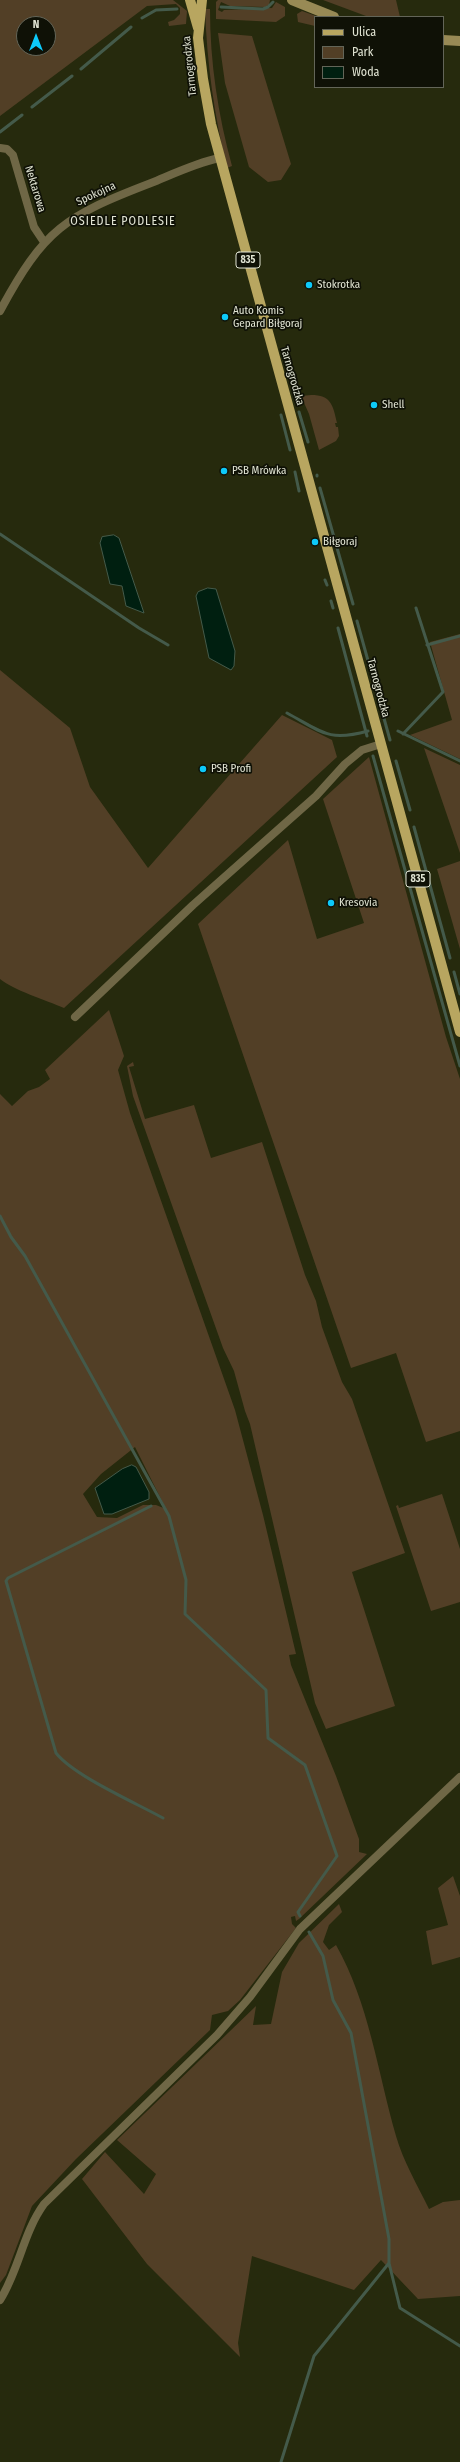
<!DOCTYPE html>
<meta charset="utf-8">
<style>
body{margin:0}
#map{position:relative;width:460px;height:2462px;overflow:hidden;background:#262a0d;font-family:"Fira Sans Condensed",sans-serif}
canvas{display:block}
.legend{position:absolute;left:314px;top:16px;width:130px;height:72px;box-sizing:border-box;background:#0f1106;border:1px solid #636558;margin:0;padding:5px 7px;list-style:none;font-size:12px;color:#e1e4d3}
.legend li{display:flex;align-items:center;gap:8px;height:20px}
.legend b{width:20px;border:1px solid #636558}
.north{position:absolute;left:16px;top:16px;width:40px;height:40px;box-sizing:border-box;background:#0f1106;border:1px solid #636558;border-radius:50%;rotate:0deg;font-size:11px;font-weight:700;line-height:16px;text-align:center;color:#e1e4d3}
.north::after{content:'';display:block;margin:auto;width:14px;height:18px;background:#0dcafa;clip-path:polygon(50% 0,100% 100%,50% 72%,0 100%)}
</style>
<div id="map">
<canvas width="460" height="2462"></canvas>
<ul class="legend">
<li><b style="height:5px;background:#b8a660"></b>Ulica</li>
<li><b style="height:11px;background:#523f26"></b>Park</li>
<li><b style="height:11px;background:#001f10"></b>Woda</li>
</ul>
<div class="north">N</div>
</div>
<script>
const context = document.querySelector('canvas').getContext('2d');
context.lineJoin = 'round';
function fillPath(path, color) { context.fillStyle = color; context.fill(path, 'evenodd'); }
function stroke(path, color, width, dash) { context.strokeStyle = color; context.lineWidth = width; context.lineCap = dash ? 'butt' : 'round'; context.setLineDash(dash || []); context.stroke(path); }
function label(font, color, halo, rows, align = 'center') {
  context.font = font + ' "Fira Sans Condensed",sans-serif'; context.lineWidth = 3.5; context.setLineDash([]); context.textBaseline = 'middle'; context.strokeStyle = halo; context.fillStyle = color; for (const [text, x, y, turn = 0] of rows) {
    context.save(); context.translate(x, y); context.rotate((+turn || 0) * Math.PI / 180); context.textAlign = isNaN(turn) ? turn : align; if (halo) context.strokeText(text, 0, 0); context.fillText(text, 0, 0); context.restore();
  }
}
const green = new Path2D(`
 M0 0H173L187 11 186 24 169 26 168 22 174 20 180 14V8L176 4 147 6 0 116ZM24 24H48V48H24Z
 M218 0H270L269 5 265 7 230 6 221 2 218 10 222 12 224 10 272 8 276 2 285 7V16L276 22 216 19V2Z
 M323 0H396L400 17 366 16Z
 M205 9H210C210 63 218 114 232 166L227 168C214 114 207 64 205 9Z
 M302 11 319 17H315V26L298 22 297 14Z
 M218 33 252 36 291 164 281 180 268 182 249 167 225 83Z
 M311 395C331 395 333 405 337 423H335L336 427H338L339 436 336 441 319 450 309 414 301 396Z
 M460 634V759L410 735 452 720 430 642Z
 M0 670 70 728 90 787 148 868 282 715 332 740 337 757 64 1008C46 1000 13 990 0 979Z
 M424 748 460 765V853Z
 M369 757 446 1037 460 1079V1431L426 1442 396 1353 351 1368 198 924 288 840 317 939 364 923 323 799Z
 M460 861V949L437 869Z
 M109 1010 124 1056 118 1070 130 1113 235 1410 263 1515 296 1654 289 1655 291 1665 336 1776 359 1839V1852L367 1854 299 1919 296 1921 295 1916 291 1917 292 1924 296 1928 240 2000 228 2011 212 2015 210 2030 76 2159 32 2206 6 2275 0 2283V1094L12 1106 28 1091 39 1087 50 1079 45 1070ZM135 1447 166 1509 156 1505H143L117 1518 97 1517 83 1494 101 1474Z
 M133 1062 134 1066 129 1067 145 1119 194 1105 211 1158 262 1142 305 1275 316 1301 322 1327 342 1382 352 1399 405 1553 352 1572 395 1706 326 1729 315 1703 250 1424 245 1411 234 1371 223 1348 133 1096 127 1066Z
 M442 1494 460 1549V1602L431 1611 396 1506 398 1505 399 1508Z
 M453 1876 460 1896V1957L432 1965 426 1931 448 1925 438 1888Z
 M339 1904 342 1912 329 1925 323 1942 329 1950 336 1945C369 2003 378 2073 396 2136 403 2161 418 2186 429 2209L443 2202 460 2200V2296L418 2299 381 2260 354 2290 252 2256 238 2343 240 2357 147 2264 82 2179 105 2152 144 2194 156 2174 117 2140 256 2006 253 2025 271 2024 282 1972 299 1943Z`);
const water = new Path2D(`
 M114 535 119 538 144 613 126 606 122 586 110 584 100 543 102 537Z
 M208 588 216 589 235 651 234 666 231 670 209 658 196 596 198 592Z
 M132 1465 136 1467 149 1492V1499L112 1514H104L95 1488 122 1469Z`);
const stream = new Path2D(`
 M221 7 263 9 268 7 273 2
 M142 18 156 10 177 9
 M81 69 131 27
 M32 107 72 76
 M0 132 22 115
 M299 412 308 442
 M281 415 290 450
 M295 472 299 491
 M317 475V476
 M320 488 353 604
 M0 534 139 628 168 645
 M325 580 327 585
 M331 601 333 608
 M357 621 390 740
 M338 628 367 736
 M427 645 460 636
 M287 713C322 732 328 742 368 731
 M398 731 460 761
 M403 734 443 692 416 608
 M373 756 460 1066
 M396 761 410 810
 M414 827 450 958
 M454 972 460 994
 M0 1216 11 1237 25 1256 169 1516 186 1580 185 1614 266 1690 268 1738 305 1765 337 1856 298 1912 300 1916
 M151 1506 8 1578 6 1581 56 1753C74 1776 136 1803 163 1818
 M389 2263 400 2308 460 2346
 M281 2462 314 2356 389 2263V2239L351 2033 333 2000 323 1956 309 1932`);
const street = new Path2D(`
 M0 148 7 149 13 155 34 227 44 242
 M0 311C44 229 65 216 151 183 173 174 196 163 219 158
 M75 1017 193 905 316 796 345 764 362 750 381 744
 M0 2300C19 2270 23 2233 44 2204L217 2035 250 1997 300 1929 460 1777`);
const secondary = new Path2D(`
 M292 0 334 17
 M443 40 460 41`);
const primary = new Path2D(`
 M190 0 198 28
 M202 0 198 38 203 79 211 124 460 1032`);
const markers = [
 [309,285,4,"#0dcafa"],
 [225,317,4,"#0dcafa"],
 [374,405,4,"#0dcafa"],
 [224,471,4,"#0dcafa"],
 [315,542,4,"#0dcafa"],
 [203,769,4,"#0dcafa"],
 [331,903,4,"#0dcafa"]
];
const shields = [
 [248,260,24],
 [418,879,24]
];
const shieldNames = [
 ["835",248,260],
 ["835",418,879]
];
const streetNames = [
 ["Tarnogrodzka",190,66,-96],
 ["Nektarowa",35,189,73],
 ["Spokojna",96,194,-25],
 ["Tarnogrodzka",292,376,74],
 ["Tarnogrodzka",378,688,75]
];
const poiNames = [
 ["Stokrotka",317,285],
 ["Auto Komis",233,311],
 ["Gepard Biłgoraj",233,324],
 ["Shell",382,405],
 ["PSB Mrówka",232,471],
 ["Biłgoraj",323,542],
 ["PSB Profi",211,769],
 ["Kresovia",339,903]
];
const neighbourhoodNames = [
 ["OSIEDLE PODLESIE",123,222]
];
fillPath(green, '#523f26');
fillPath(water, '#001f10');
stroke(water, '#445a4a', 1);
stroke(stream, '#445a4a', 3);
stroke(street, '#6f6746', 8);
stroke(secondary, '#988a55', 10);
stroke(primary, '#b8a660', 10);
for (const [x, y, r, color] of markers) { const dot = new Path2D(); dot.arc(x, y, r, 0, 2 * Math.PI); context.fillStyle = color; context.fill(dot); stroke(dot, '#0f1106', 1.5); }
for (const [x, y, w] of shields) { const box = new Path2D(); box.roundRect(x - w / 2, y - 8, w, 16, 3); context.fillStyle = '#0f1106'; context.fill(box); stroke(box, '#e1e4d3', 1); }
label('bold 10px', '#e1e4d3', null, shieldNames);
label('11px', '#e1e4d3', '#0f1106', streetNames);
label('11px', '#e1e4d3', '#0f1106', poiNames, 'left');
context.letterSpacing = '1px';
label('12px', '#e1e4d3', '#0f1106', neighbourhoodNames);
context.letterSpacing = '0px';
</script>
